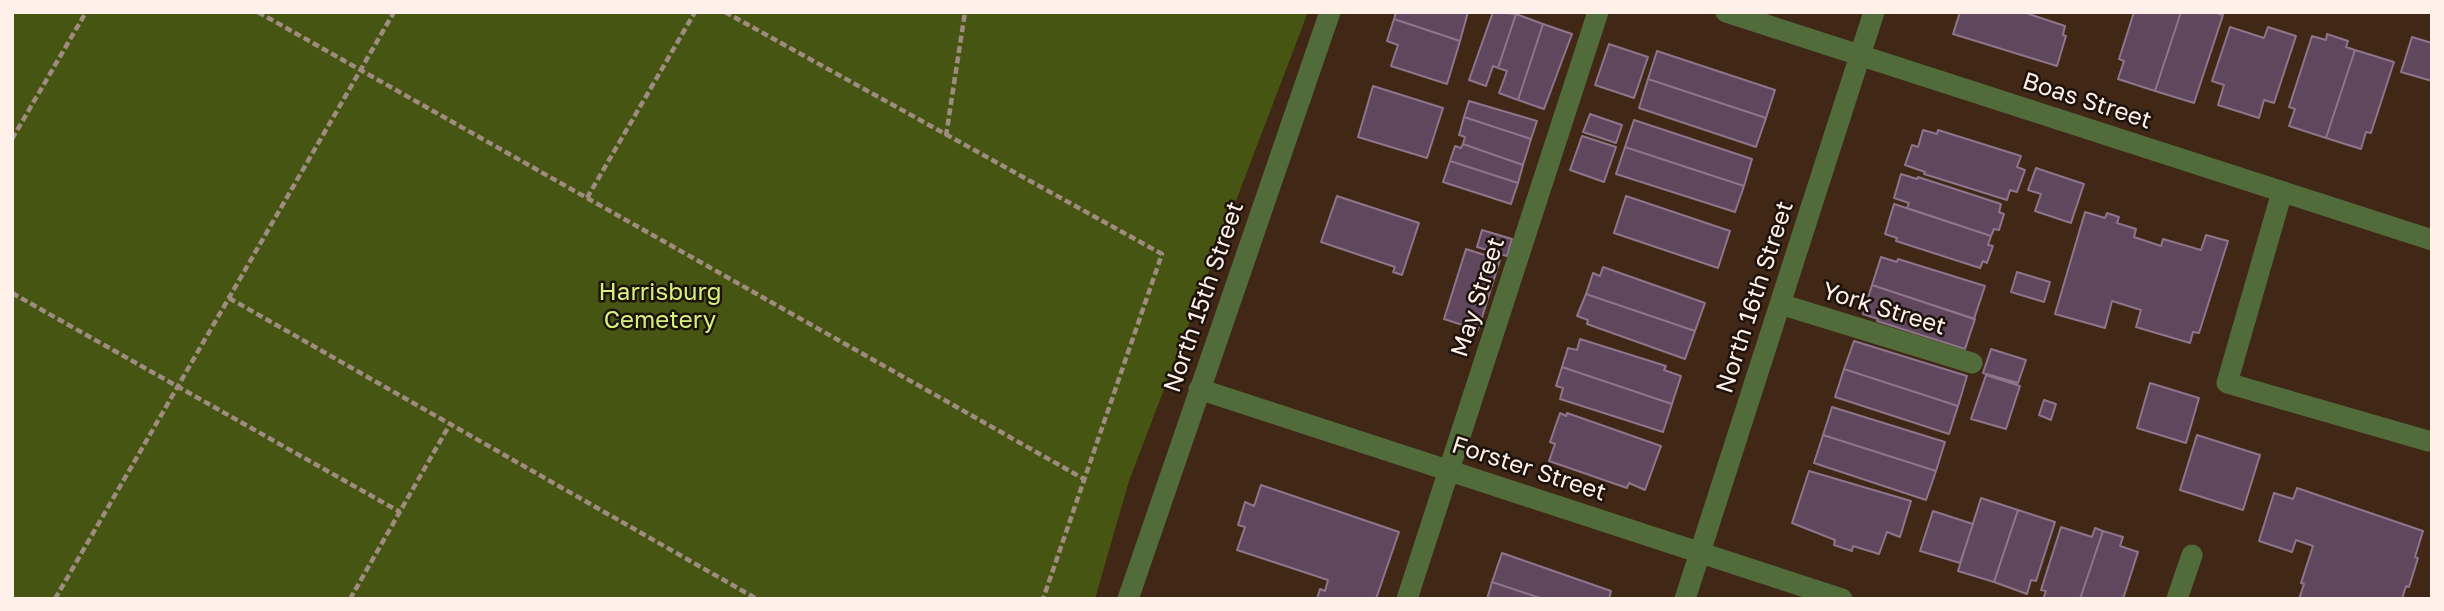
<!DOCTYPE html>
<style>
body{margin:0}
#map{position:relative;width:2444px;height:611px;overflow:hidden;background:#402716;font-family:"Golos Text",sans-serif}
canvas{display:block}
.frame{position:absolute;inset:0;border:14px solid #fff1e9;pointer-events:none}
</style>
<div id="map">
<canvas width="2444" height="611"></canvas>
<div class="frame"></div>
</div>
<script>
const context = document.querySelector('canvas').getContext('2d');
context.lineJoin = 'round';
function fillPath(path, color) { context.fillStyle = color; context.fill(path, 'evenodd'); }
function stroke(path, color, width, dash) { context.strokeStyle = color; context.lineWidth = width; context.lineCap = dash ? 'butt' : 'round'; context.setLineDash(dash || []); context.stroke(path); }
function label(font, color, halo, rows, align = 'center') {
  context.font = font + ' "Golos Text",sans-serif'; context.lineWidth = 5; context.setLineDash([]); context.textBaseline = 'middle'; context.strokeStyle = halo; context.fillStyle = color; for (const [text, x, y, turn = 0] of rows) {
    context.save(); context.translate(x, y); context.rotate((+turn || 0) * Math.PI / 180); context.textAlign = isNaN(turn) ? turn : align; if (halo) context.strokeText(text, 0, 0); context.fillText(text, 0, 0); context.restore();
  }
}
const green = new Path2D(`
 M12 12H1308L1129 481 1095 599H12Z`);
const building = new Path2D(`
 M1396 12H1468L1460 41 1394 19Z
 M1493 12 1516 14 1498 68 1493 66 1486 86 1469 80Z
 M1960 12H2023L2065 26 2063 35 2066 36 2057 66 1953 34Z
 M2134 12H2181L2155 91 2118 79 2124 61 2119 59Z
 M2181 12H2213L2223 15 2194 103 2155 91Z
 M1516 14 1543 24 1518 100 1499 93 1507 71 1498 68Z
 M1394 19 1460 41 1447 84 1391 66 1398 45 1387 41Z
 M1543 24 1572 34 1544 109 1518 100Z
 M2230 27 2264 38 2268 27 2296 36 2274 103 2264 100 2259 118 2218 105 2224 85 2212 81Z
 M2327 34 2348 41 2346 47 2355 50 2326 138 2289 126 2295 109 2289 107 2312 36 2326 40Z
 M2412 37 2432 43V81L2401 72Z
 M1609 44 1648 57 1634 98 1595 85Z
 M2355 50 2394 62 2371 133 2366 132 2361 149 2326 138Z
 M1657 51 1775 90 1766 118 1648 79Z
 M1648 79 1766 118 1756 147 1639 108Z
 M1373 86 1443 108 1427 158 1358 137Z
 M1469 101 1537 121 1531 139 1464 117Z
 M1590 114 1622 125 1616 143 1583 132Z
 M1464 117 1531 139 1523 165 1463 144 1465 137 1459 135Z
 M1634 120 1752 159 1744 186 1625 147Z
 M1923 130 1937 134 1938 130 2021 156 2017 167 2025 170 2017 192 2010 190 2007 200 1924 174 1925 172 1905 165 1912 145 1918 147Z
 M1582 136 1616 147 1604 182 1570 170Z
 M1463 144 1523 165 1518 183 1450 161 1455 146 1461 148Z
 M1625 147 1744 186 1735 212 1616 174Z
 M1450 161 1518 183 1511 204 1443 182Z
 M2036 168 2084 184 2071 223 2035 211 2041 194 2028 190Z
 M1901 174 1917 179 1918 177 2001 204 1999 212 2004 214 1999 230 1994 229 1991 236 1907 208 1909 203 1894 198Z
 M1337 196 1419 223 1402 275 1393 272 1395 267 1321 242Z
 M1626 196 1730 231 1718 268 1614 233Z
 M1894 204 1991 236 1988 245 1993 246 1987 263 1983 261 1980 268 1896 241 1897 238 1885 234Z
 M2085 212 2105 218 2107 213 2119 217 2117 223 2136 229 2134 237 2161 246 2163 239 2201 250 2206 235 2228 241 2199 333 2193 332 2190 343 2136 327 2141 310 2112 301 2105 328 2055 314Z
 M1482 230 1512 239 1507 256 1477 247Z
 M1466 249 1500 260 1478 330 1444 319Z
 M1881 257 1897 262 1898 259 1985 286 1974 319 1872 285Z
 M1603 267 1705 303 1695 331 1586 294 1593 273 1600 276Z
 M2017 272 2050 282 2044 302 2011 292Z
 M1872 285 1975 319 1965 349 1877 321 1878 319 1863 314Z
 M1586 294 1695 331 1685 359 1587 324 1588 320 1577 316Z
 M1580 339 1666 366 1664 370 1681 376 1672 404 1562 367 1568 348 1577 350Z
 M1854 341 1967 376 1958 406 1844 369Z
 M1991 349 2026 360 2018 383 1983 373Z
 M1562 367 1672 404 1663 432 1560 399 1563 388 1556 386Z
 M1844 369 1958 406 1949 434 1835 397Z
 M1986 375 2020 386 2006 429 1971 419Z
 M2150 383 2199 398 2186 443 2137 428Z
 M2044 400 2056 404 2051 420 2039 415Z
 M1832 407 1945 442 1936 471 1823 435Z
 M1560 413 1566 416 1567 413 1661 446 1645 490 1629 483 1627 488 1549 461 1555 444 1550 442Z
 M1823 435 1936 471 1926 500 1814 463Z
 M2197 435 2260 455 2243 510 2180 490Z
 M1809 471 1911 501 1900 537 1887 532 1879 554 1853 546 1852 551 1834 545 1835 540 1792 523Z
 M1261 485 1399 532 1376 599H1317L1320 589 1325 591 1328 580 1237 550 1245 527 1238 525 1245 502 1254 506Z
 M2297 488 2423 531 2415 557 2418 558 2409 587 2406 586 2402 599H2299L2304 584 2301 583 2313 546 2296 540 2292 552 2259 541 2274 493 2293 499Z
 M1981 498 2018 510 1994 582 1958 571Z
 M2018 510 2055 522 2036 581 2031 580 2027 594 1994 582Z
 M1933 511 1973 524 1960 563 1920 551Z
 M2061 527 2092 537 2095 528 2103 531 2080 599H2043L2046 591 2041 590Z
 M2103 531 2123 537 2120 546 2138 552 2123 599H2080Z
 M1502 553 1611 591 1609 599H1543L1492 582Z
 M1492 582 1543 599H1487Z`);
const path = new Path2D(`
 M258 12 1084 479
 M725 12 1162 254 1043 599
 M946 136 965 12
 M12 139 86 12
 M587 198 695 12
 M12 293 400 512
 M229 298 757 599
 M55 599 394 12
 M350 599 450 424`);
const minor = new Path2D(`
 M1726 12 2432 240
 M2282 192 2227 383 2428 441
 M1780 304 1972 363
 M1199 389 1842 599
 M1128 599 1330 12
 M1407 599 1598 12
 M1685 599 1874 12
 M2177 599 2192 555`);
const streetNames = [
 ["Boas Street",2087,101,18],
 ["North 15th Street",1204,297,-71],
 ["May Street",1478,297,-72],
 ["North 16th Street",1755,297,-72],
 ["York Street",1884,309,17],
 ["Forster Street",1529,469,18]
];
const parkNames = [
 ["Harrisburg",660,292],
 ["Cemetery",660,320]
];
fillPath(green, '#465511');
fillPath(building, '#60475d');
stroke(building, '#8f758c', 2);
stroke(path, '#9f8b7f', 4.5, [7, 3.5]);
stroke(minor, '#516b3a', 21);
label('24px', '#fff1e9', '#1e130c', streetNames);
label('24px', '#d5f27f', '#1e130c', parkNames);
</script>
